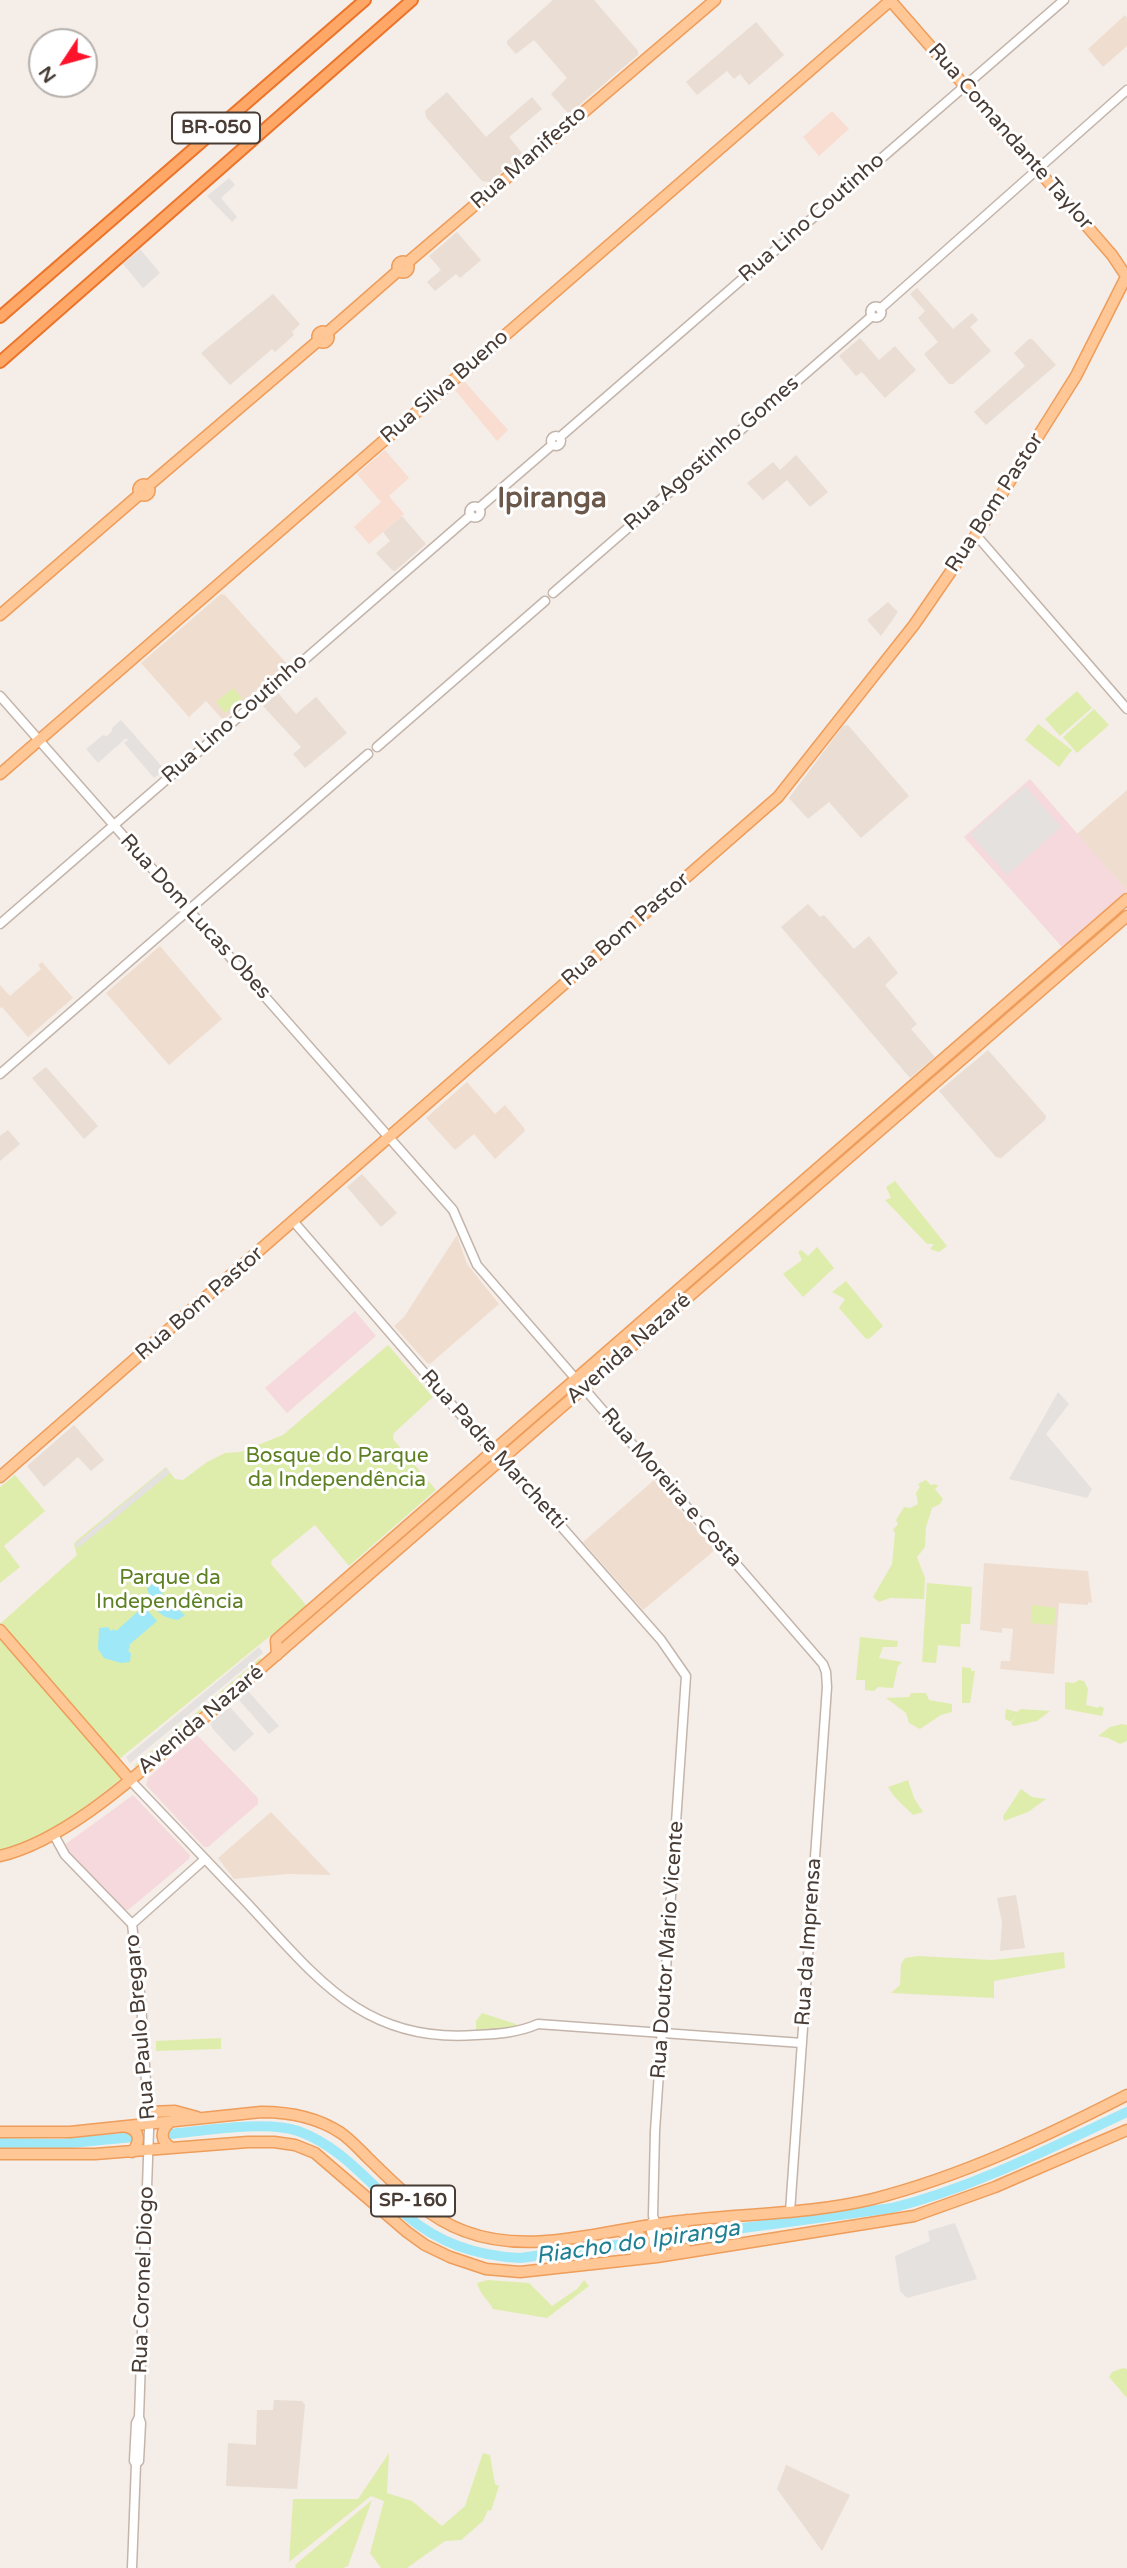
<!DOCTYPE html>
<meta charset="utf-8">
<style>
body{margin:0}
#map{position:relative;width:1127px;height:2568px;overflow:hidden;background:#f5ede7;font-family:"Varela Round",sans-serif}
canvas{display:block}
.north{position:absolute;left:28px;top:28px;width:70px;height:70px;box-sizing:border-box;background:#fff;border:2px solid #b6b1ae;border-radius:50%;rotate:234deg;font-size:19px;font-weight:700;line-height:28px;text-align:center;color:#483c35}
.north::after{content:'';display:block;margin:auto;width:24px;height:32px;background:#ff132b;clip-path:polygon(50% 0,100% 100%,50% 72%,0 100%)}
</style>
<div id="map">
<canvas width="1127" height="2568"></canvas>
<div class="north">N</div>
</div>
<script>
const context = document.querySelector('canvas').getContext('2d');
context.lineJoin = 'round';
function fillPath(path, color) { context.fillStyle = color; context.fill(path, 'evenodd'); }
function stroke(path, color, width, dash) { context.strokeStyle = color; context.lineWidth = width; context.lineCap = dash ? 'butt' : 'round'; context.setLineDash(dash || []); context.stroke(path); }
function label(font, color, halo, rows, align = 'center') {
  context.font = font + ' "Varela Round",sans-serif'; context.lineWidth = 6; context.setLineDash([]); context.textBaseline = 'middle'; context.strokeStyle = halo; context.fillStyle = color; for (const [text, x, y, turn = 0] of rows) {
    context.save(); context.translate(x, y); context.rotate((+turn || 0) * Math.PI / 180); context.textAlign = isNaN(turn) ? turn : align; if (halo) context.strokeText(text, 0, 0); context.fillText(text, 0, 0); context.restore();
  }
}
const residential = new Path2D(`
 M553 0H594L638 51V55L571 112H567L551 94 567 78 534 40 516 54 507 44V41Z
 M756 22 784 55 749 85 740 74 734 79 727 71 697 95 686 82Z
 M447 92 486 137 532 97 542 109 509 137 523 154 490 182 482 181 426 117 425 111Z
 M457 232 481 260 460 278 456 274 435 291 427 282 441 270 429 256Z
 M917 288 953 329 972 313 978 320 970 327 991 351 953 384H949L924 354 938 342 918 318 925 311 910 294Z
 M273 294 300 324 292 332 294 335 275 352 272 349 230 385 201 353Z
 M860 338 879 360 895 346 916 370 885 398 862 372 856 376 839 356Z
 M1029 339H1032L1056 365 986 425 974 412 1025 366 1014 353Z
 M796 455 828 492 810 507 787 480 763 500 747 483 773 462 780 470Z
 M402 516 426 544 395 571 392 570 376 553 390 541 383 532Z
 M888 602 898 612 881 636 867 620Z
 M278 693 296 714 316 697 347 733 305 768 293 754 301 747 263 706Z
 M848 725 909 796 861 838 829 802 808 819 789 798 843 726Z
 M808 904 820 917 824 915 854 949 869 936 898 973 885 985 917 1024 911 1029 935 1057 910 1078 781 927Z
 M988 1050 1046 1116 1045 1120 1001 1158 996 1157 939 1091Z
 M46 1067 98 1126 84 1139 32 1078Z
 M8 1130 20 1144 0 1161V1136Z
 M362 1174 397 1213 381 1227 347 1187Z
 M74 1425 104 1460 91 1471 78 1457 44 1487 27 1466Z
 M1016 1895 1025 1948 1000 1951 1002 1922 997 1898Z
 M274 2400 302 2401 305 2405 297 2489 226 2486 228 2443 256 2445 257 2410H273Z
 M786 2465 850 2495 822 2551 777 2489Z`);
const commercial = new Path2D(`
 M832 111 849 129 819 156 803 137Z
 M464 381 508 430 497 441 455 390Z
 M385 450 409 478 389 496 404 514 369 544 354 527 381 502 357 474Z`);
const education = new Path2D(`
 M1125 15 1127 18V46L1103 67 1088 49Z
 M221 594 225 595 287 664 223 720 206 701 189 717 141 663Z
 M1127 790V891L1077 834Z
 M160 946 222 1019 169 1065 106 993Z
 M42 962 73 998 28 1037 2 1007 0 1008V985L10 996 41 969 38 965Z
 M467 1082 495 1114 505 1105 524 1128 525 1131 495 1159 474 1134 455 1150 426 1118Z
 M457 1235 467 1264 499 1304 430 1364 427 1363 394 1326 404 1317Z
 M654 1480 715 1550 643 1610 583 1542Z
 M984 1563 1088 1571 1092 1603 1088 1602V1605L1059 1603 1054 1674 1000 1669 1001 1661H1010L1013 1629 1002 1628V1633L980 1630Z
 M271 1812 272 1813 331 1875 287 1874 234 1879 218 1858Z`);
const medical = new Path2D(`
 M1030 779 1127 891 1062 947 964 837Z
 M355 1311 376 1336 287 1413 265 1388Z
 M197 1735 258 1798V1804L208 1847H204L146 1785 148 1778Z
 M133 1795 190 1855 189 1859 128 1910H125L63 1846Z`);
const green = new Path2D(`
 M233 688 242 698 225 713 216 702Z
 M1077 691 1092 708 1060 736 1045 719Z
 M1094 709 1109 725 1077 753 1063 737Z
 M1038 724 1072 750 1059 767 1025 740Z
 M895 1181 947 1246 939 1252 930 1249 934 1244H927L885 1200 891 1198 886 1187Z
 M817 1247 834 1268 803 1297 783 1274 802 1260 798 1252 801 1250 808 1256Z
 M846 1281 883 1326 870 1338 866 1339 839 1308 845 1299 832 1292Z
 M388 1345 433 1397 394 1433 393 1439 436 1490 349 1566 315 1525 272 1560 271 1564 307 1606 118 1760 1 1623 77 1555 74 1545 75 1542 166 1467 175 1479 183 1480 207 1462 225 1453 240 1452 283 1435Z
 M485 1462 488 1465 349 1586 347 1584Z
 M15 1475 45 1511 4 1546 20 1567 0 1583V1487Z
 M926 1480 931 1485 935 1484 938 1486 935 1489 943 1499 940 1504 932 1508 926 1527 925 1547 917 1557 925 1578 924 1599 890 1598 879 1602 873 1597 892 1564 895 1533 893 1530 898 1524 896 1520 904 1507 910 1508 918 1504 916 1493 920 1487 918 1484Z
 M927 1583 972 1587 970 1624H961L960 1647 938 1645 936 1663 922 1662Z
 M1032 1605 1056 1608 1054 1625 1031 1623Z
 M0 1633 122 1778 50 1834 0 1853Z
 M860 1637 898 1641 897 1647H883L879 1658 902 1662 898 1666 893 1688 878 1687 874 1691 865 1690V1680H856Z
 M260 1658 262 1660 135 1767 134 1766Z
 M962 1667 971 1668V1671H975L970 1703H962Z
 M1079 1680 1084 1681 1088 1689 1086 1705 1098 1708 1100 1706 1104 1708 1102 1716 1065 1709V1682L1074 1683Z
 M911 1693H926L929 1700 952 1704V1712L941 1715 920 1729 909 1723 906 1713 886 1698 909 1697Z
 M1006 1709 1017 1712 1021 1709 1050 1711 1037 1721 1014 1726 1011 1724 1016 1715 1011 1722 1005 1719Z
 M1122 1724 1127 1725V1741L1120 1744 1108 1738 1098 1736 1110 1727Z
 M908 1780 914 1798 923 1812 913 1815C903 1804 897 1802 888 1787Z
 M1021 1789 1032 1797 1046 1799 1028 1812 1004 1821 1003 1816Z
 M1064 1952 1065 1968 994 1981V1998L891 1993 900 1985 901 1964 905 1958 918 1956 992 1960Z
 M482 2013 516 2024 517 2027 476 2030V2021Z
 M221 2038V2049L156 2051V2041Z
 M488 2280 529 2283 552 2306 577 2289 584 2280 589 2286 547 2318 493 2309C487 2298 480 2295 477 2283Z
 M1123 2368 1127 2369V2398L1109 2377 1112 2372Z
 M389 2453 387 2493 412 2501 442 2526 465 2506 483 2453 490 2455 495 2484 499 2486 491 2511 488 2510 483 2521 461 2540 445 2541 407 2568H381L370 2553 384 2501 371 2496 289 2562 293 2499H358Z
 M372 2500 348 2566 343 2568H296L295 2565Z`);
const parking = new Path2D(`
 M229 178 235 185 221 198 237 217 232 222 207 196Z
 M140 249 160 273 143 288 123 264Z
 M121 720 165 770 154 778 124 743 128 740 126 738 98 763 86 749 103 735 107 736 112 731V728Z
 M1025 786 1061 827 1007 875 970 834Z
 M1058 1392 1069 1404 1046 1434 1092 1489 1087 1498 1009 1479Z
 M166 1468 170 1473 78 1548 75 1544Z
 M259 1647 263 1653 130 1763 126 1757Z
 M248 1691 279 1726 269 1734 239 1700Z
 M230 1707 254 1734 234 1752 212 1728 211 1723Z
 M955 2223 977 2279 907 2298 900 2291 895 2256 930 2241 928 2231Z`);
const water = new Path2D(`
 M155 1581 165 1598 185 1615 178 1620C156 1617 154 1607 147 1589Z
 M144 1606 157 1621 129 1645 130 1648 128 1650 131 1654 130 1662 121 1663 104 1658 98 1649 99 1628 108 1627 111 1631 114 1629 116 1631Z`);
const river = new Path2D(`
 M169 2134C203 2131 266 2120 298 2131 343 2147 371 2186 407 2216 440 2244 477 2256 520 2258L892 2208C975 2187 1050 2148 1127 2112
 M0 2143 60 2144 133 2137`);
const minor = new Path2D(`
 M870.5 312a5.5 5.5 0 1 1 11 0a5.5 5.5 0 1 1-11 0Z
 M880 309 1127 90
 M551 441a5 5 0 1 1 10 0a5 5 0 1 1-10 0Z
 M560 437 1064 0
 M469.5 512a5.5 5.5 0 1 1 11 0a5.5 5.5 0 1 1-11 0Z
 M479 508 552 445
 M976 535 1127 709
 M553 593 872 316
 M0 696 453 1210 477 1265 823 1664 826 1672 827 1687 790 2212
 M377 747 545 601
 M0 924 471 515
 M0 1074 368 754
 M294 1222 486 1444 502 1459 661 1640 686 1676 655 2131 653 2216 658 2228 663 2256
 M130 1780C169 1821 208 1862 247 1903 316 1977 364 2044 476 2035 498 2034 517 2033 538 2024L802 2043
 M54 1835 65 1855 132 1924
 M132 1924 141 2002 149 2130 139 2417 136 2423 134 2461 136 2464
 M132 1924 205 1859
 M652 2222 651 2231 657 2257
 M132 2568 136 2464 139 2461 141 2423 139 2417`);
const major = new Path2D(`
 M890 0 1112 255 1126 276
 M397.5 267a5.5 5.5 0 1 1 11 0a5.5 5.5 0 1 1-11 0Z
 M407 263 715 0
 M317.5 337a5.5 5.5 0 1 1 11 0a5.5 5.5 0 1 1-11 0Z
 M327 333 399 270
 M138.5 490a5.5 5.5 0 1 1 11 0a5.5 5.5 0 1 1-11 0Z
 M148 486 319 340
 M0 615 140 494
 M0 774 891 0
 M0 1477 778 797 914 625 976 535 1076 376 1127 275
 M0 1630 130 1780
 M277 1655 276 1640 1127 899
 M0 1856C69 1840 144 1768 198 1723L1127 916
 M148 2112 175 2111 197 2117
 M169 2123C160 2132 160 2141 172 2148
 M127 2127C141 2131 140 2142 132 2152
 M0 2132H70L261 2112C289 2112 317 2117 341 2133 351 2140 360 2150 368 2158 397 2186 426 2217 464 2231 527 2255 594 2233 657 2224 729 2213 802 2216 873 2199 962 2176 1045 2137 1127 2095
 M0 2154H95L248 2142H274L295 2145 315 2153 407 2232 425 2245 450 2257 486 2269 520 2272 657 2257 914 2216 995 2187 1127 2130
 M622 2232 640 2236 645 2240V2251L635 2256
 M686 2249 677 2248 672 2240 674 2234 687 2220`);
const highway = new Path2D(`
 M0 317 365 0
 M0 362 412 0`);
const shields = [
 [216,128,88],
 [413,2201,84]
];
const shieldNames = [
 ["BR-050",216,128],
 ["SP-160",413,2201]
];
const streetNames = [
 ["Rua Comandante Taylor",1010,137,49],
 ["Rua Manifesto",529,158,-41],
 ["Rua Lino Coutinho",812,218,-41],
 ["Rua Silva Bueno",445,387,-41],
 ["Rua Agostinho Gomes",712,454,-41],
 ["Rua Bom Pastor",995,503,-57],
 ["Rua Lino Coutinho",235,719,-41],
 ["Rua Dom Lucas Obes",195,917,48],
 ["Rua Bom Pastor",626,930,-41],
 ["Rua Bom Pastor",200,1304,-41],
 ["Avenida Nazaré",629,1349,-41],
 ["Rua Padre Marchetti",493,1450,48],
 ["Rua Moreira e Costa",671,1488,49],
 ["Avenida Nazaré",201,1720,-40],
 ["Rua da Imprensa",809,1942,-86],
 ["Rua Doutor Mário Vicente",668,1950,-86],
 ["Rua Paulo Bregaro",141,2027,-95],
 ["Rua Coronel Diogo",144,2280,-88]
];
const parkNames = [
 ["Bosque do Parque",337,1456],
 ["da Independência",337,1480],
 ["Parque da",170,1578],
 ["Independência",170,1602]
];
const waterNames = [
 ["Riacho do Ipiranga",638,2243,-8]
];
const districtNames = [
 ["Ipiranga",552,500]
];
fillPath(residential, '#e9ddd4');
fillPath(commercial, '#f8ddd0');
fillPath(education, '#efdecf');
fillPath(medical, '#f6d9dc');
fillPath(green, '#dfedac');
fillPath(parking, '#e5e1df');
fillPath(water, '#9ee8f7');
stroke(river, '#9ee8f7', 10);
stroke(minor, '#c4b5ab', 11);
stroke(major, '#ee9d5b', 13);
stroke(highway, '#eb742a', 14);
stroke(minor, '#fff', 8);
stroke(major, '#ffc795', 10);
stroke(highway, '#ffa767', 10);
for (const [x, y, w] of shields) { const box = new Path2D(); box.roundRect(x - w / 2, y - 15.5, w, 31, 5); context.fillStyle = '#fff'; context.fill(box); stroke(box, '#483c35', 2); }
label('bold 19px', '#483c35', null, shieldNames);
label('21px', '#483c35', '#fff', streetNames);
label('21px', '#5d8023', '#fff', parkNames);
label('italic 23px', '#1f7f93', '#fff', waterNames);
label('bold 28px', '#6c574b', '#fff', districtNames);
</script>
